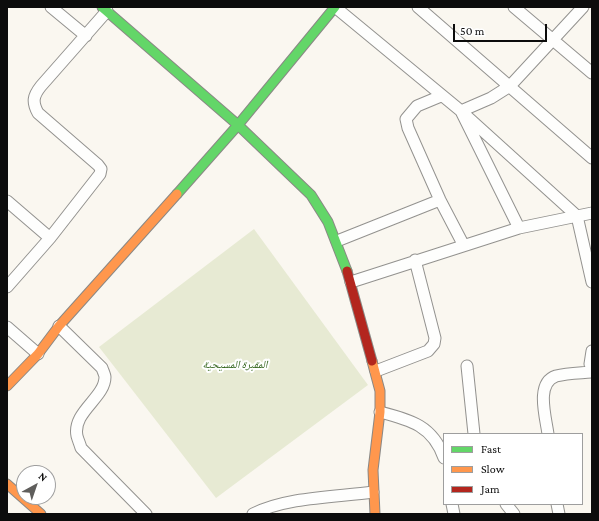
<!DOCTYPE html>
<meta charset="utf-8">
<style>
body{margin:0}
#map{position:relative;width:599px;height:521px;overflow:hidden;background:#faf7f0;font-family:"Crimson Pro",serif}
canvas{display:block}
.frame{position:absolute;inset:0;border:8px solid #0c0c0c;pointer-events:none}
.legend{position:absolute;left:443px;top:433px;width:140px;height:72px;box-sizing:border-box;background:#fff;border:1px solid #9e9e9e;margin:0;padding:5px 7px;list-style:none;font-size:12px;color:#0c0c0c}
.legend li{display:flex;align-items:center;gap:8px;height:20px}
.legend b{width:20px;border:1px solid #9e9e9e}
.north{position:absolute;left:16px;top:465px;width:40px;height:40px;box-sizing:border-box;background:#fff;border:1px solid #9e9e9e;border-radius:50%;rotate:40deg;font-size:11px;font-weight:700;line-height:16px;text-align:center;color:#0c0c0c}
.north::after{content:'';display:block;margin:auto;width:14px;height:18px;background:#5f5e5c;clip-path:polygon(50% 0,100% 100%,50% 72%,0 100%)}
.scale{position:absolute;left:453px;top:24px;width:94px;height:18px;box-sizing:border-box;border:2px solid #0c0c0c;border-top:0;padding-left:5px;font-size:12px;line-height:14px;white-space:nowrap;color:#0c0c0c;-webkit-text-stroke:3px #fff;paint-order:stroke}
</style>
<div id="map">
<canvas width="599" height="521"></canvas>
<div class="frame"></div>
<ul class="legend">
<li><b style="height:5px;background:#63d668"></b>Fast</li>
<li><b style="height:5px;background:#ff974d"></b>Slow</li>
<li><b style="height:5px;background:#b3261e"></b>Jam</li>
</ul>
<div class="north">N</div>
<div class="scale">50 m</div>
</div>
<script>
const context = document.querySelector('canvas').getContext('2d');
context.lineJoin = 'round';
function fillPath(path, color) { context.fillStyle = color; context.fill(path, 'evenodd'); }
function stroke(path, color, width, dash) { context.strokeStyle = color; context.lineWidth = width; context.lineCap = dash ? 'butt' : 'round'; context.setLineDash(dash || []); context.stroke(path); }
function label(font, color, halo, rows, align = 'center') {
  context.font = font + ' "Crimson Pro","Noto Naskh Arabic",serif'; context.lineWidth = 4; context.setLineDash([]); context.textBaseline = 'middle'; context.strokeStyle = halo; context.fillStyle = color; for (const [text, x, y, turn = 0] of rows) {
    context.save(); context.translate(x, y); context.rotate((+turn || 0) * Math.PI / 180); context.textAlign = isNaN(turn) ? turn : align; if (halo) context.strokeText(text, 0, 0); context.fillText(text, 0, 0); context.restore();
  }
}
const cemetery = new Path2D(`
 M254 229 368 385 216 498 99 347Z`);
const street = new Path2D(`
 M51 7 86 36
 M335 7 461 111 577 216 592 282
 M418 7 592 158
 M514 7 592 73
 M441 96 417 106 406 119 408 128 440 200 463 244
 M7 201 50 238
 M519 228 461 111 491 98 510 86 583 7
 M337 241 440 200
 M351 282 519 228 592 213
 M7 287 50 238 100 174 101 169 98 165 38 113C32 102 33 96 41 86L107 11
 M59 326 102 368C103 371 105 375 105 377 105 398 72 412 77 436 78 440 80 444 81 448L146 514
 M7 327 38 354
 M590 364 592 351
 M467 366 474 434
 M376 371 428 351 434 344 435 338 415 260
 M380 412C411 420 433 426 444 458
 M548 434C546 418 535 383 556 376 567 373 580 373 591 372
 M452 504 454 514
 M506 504 514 514
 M557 504 559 514
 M253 514C286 497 336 497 373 492`);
const fast = new Path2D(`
 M102 7 238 125 311 195 328 222 347 271
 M177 194 238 125 335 7`);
const slow = new Path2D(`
 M372 361 380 391V412L373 470 375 514
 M7 386 38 354 59 326 177 194
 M7 484 41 514`);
const jam = new Path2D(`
 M347 271 372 361`);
const parkNames = [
 ["المقبرة المسيحية",235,365]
];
fillPath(cemetery, '#e7ead3');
stroke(street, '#93928f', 13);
stroke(fast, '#8a8885', 11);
stroke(slow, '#8a8885', 11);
stroke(jam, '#8a8885', 11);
stroke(street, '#fefefd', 11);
stroke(fast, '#63d668', 9);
stroke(slow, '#ff974d', 9);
stroke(jam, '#b3261e', 9);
label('italic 11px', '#32641b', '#fff', parkNames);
</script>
